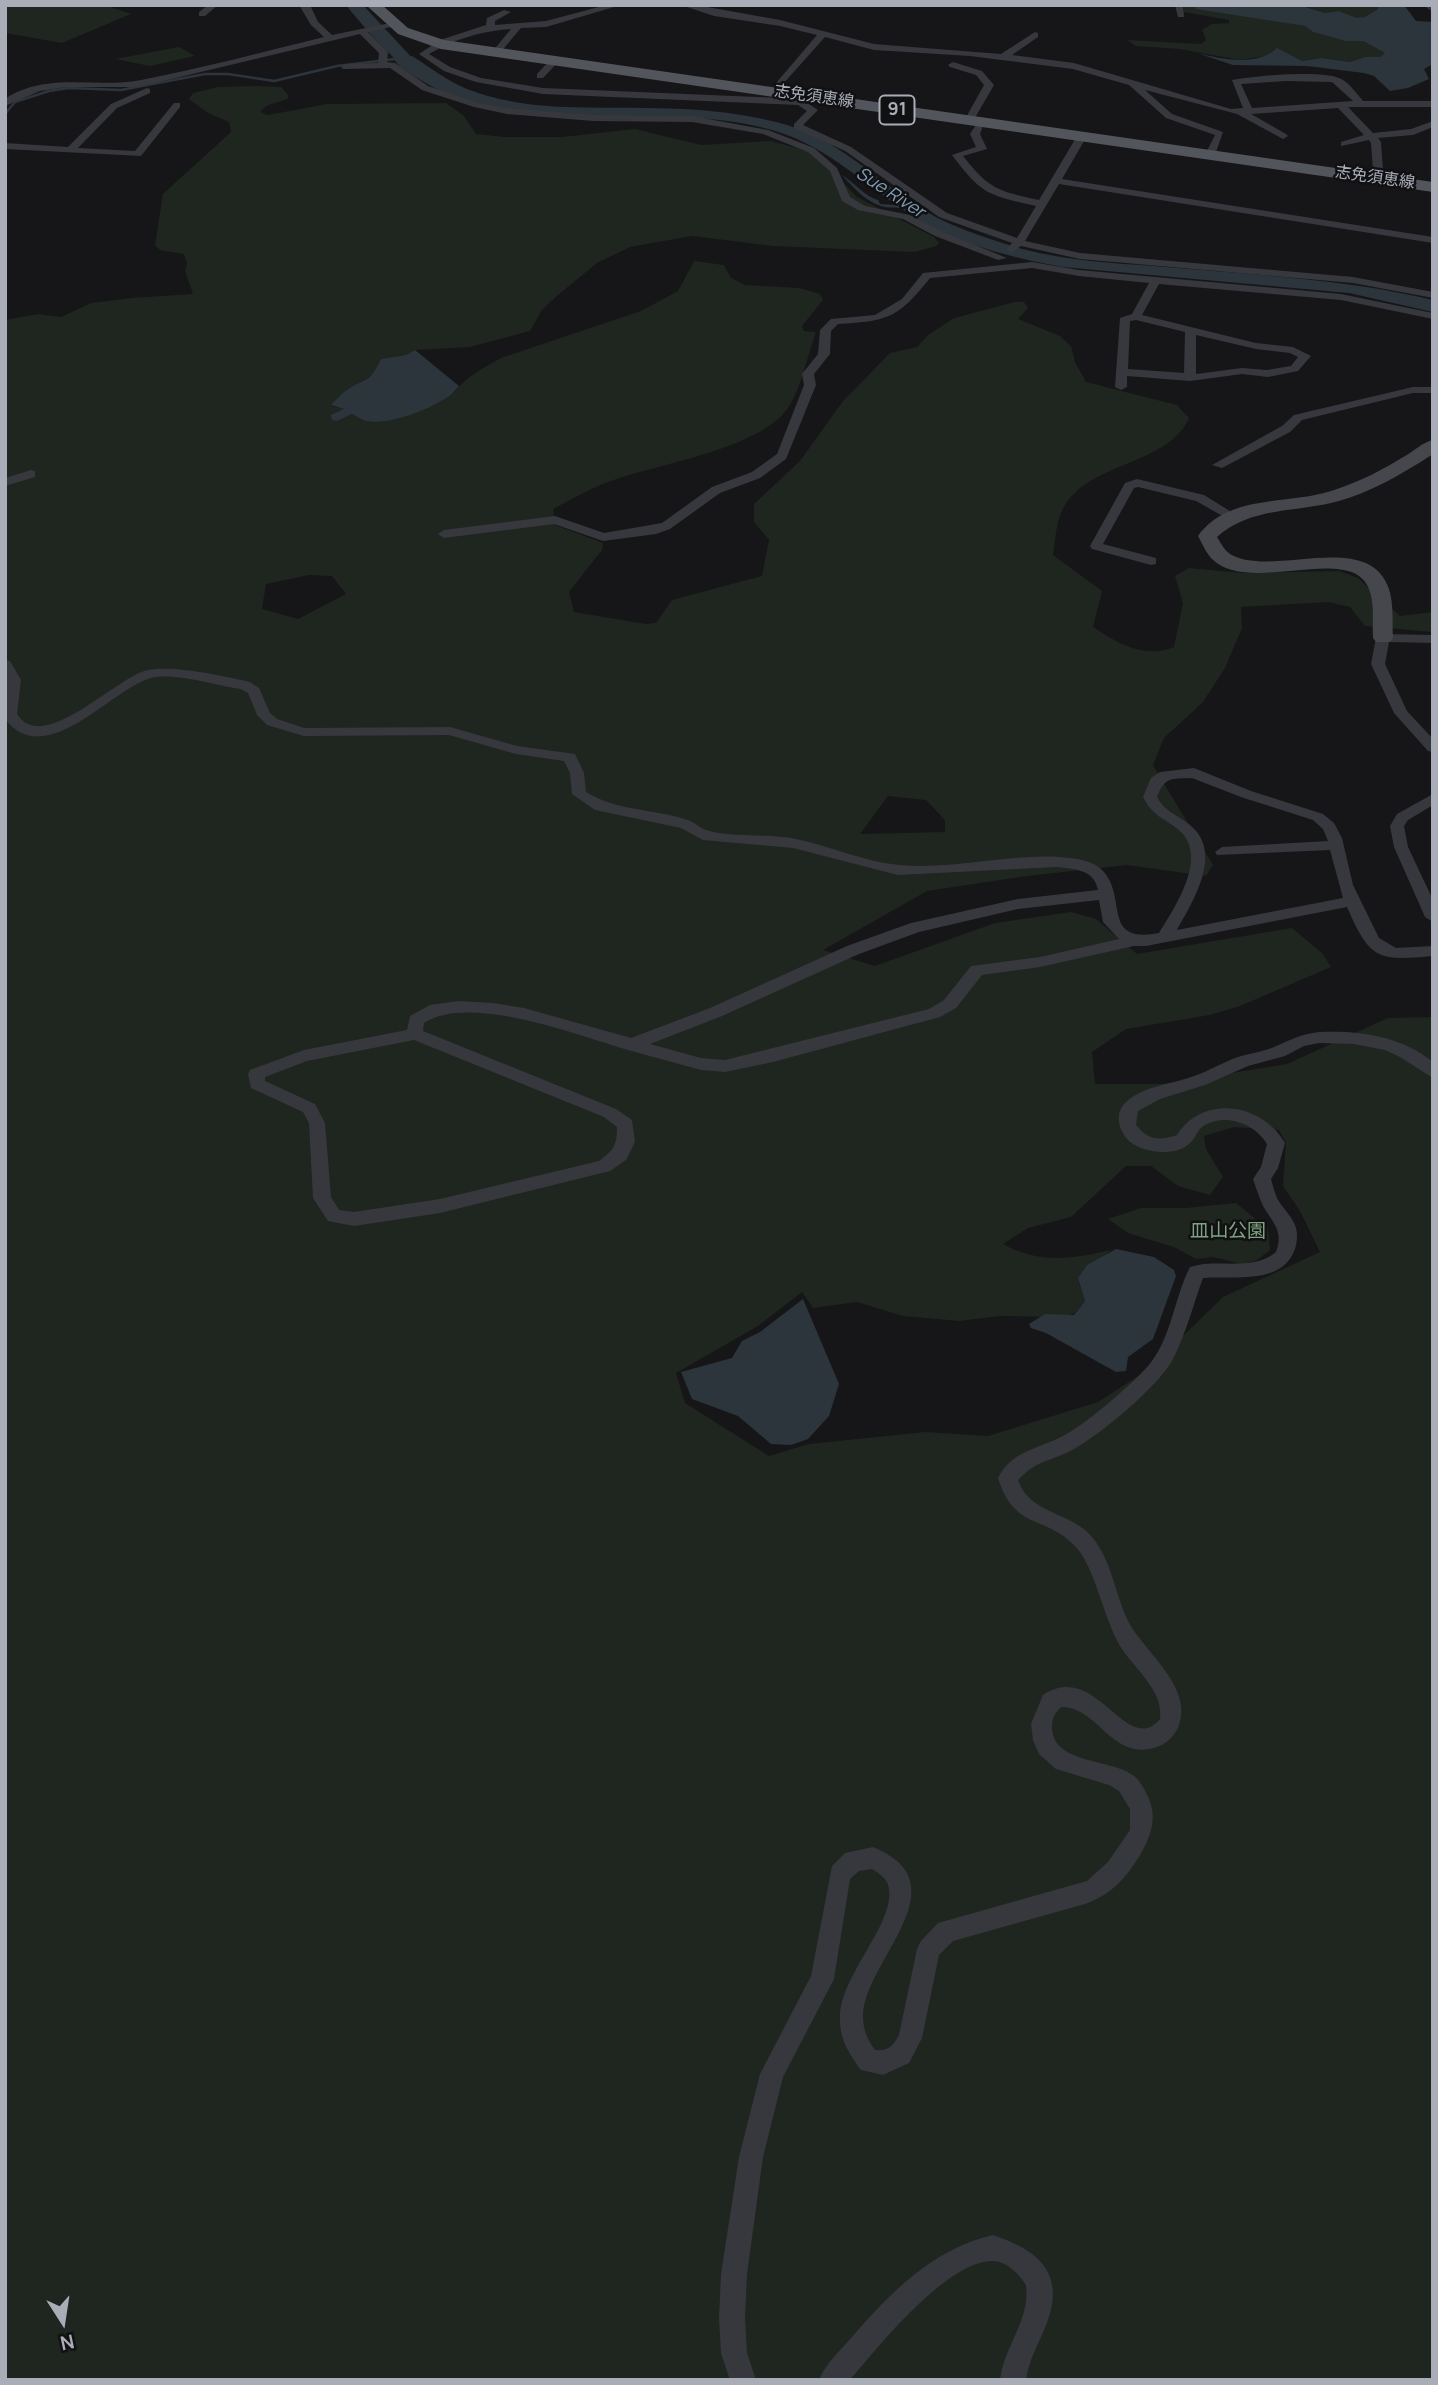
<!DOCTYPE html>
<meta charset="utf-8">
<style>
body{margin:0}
#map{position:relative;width:1438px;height:2385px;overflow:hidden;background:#161618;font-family:Manrope,sans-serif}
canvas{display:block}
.frame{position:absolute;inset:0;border:7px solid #a8adb8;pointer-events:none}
.north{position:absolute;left:28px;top:2287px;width:70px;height:70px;-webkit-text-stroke:5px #111113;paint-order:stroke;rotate:168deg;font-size:19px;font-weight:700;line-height:28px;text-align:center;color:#a8adb8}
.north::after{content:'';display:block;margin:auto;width:24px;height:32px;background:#a8adb8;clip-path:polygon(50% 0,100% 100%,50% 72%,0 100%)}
</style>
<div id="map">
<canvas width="1438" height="2385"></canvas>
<div class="frame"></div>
<div class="north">N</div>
</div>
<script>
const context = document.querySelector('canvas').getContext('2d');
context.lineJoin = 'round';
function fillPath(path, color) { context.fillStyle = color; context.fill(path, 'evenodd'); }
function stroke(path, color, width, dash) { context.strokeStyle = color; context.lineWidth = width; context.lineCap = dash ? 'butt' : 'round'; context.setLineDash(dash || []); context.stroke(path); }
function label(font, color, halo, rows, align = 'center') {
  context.font = font + ' Manrope,"Noto Sans JP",sans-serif'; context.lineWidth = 5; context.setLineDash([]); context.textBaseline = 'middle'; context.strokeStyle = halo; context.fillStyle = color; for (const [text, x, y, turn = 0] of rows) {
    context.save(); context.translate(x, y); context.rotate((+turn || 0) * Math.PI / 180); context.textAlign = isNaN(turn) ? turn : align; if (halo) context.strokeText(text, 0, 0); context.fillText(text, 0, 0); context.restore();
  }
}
const green = new Path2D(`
 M5 5H104L131 14 62 43 5 33Z
 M1184 5 1305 26 1313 32 1345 41H1363L1386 53 1380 57H1365L1350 62 1321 58 1302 61 1284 53 1240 60 1180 49 1136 46 1127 40 1201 44 1206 40 1202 30 1212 24 1229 23V20L1184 12Z
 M1299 5H1378V9L1365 18H1357L1339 11 1325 13Z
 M179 47 195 56 150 66 115 59Z
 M254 86 281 87 289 96 287 99 266 106 260 112 268 115 327 104 446 103 464 116 476 134 505 137H562L635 129 701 145 771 141 808 151 830 169 857 197 934 237 939 243 936 246 915 252 773 246 692 236 630 247 597 263 558 295 542 310 530 331 470 347 415 350 406 355 381 359 374 375 363 384 349 388 332 406 345 409 337 421 352 414 368 421 455 392C465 377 485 367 501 358L641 311 678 291 694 261 724 265 731 278 745 285 799 288 820 294 823 300 802 326 804 331 816 332C808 354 801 389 788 408 760 449 657 464 611 481 591 488 572 499 553 509L555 525 603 543 602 550 569 592 574 612 646 624 656 623 672 600 762 576 769 540 754 522V504L800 461 843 401 890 353 917 347 928 335 954 318 1015 302H1024L1028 308 1018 319 1060 336 1071 346 1075 362 1086 382 1177 405 1189 418C1168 467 1083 461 1061 513 1056 525 1055 542 1053 555L1102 591 1093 627C1119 644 1144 659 1174 647L1183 603 1175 576 1189 568 1242 573 1339 571 1358 578 1400 616 1433 612V632L1365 626 1350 607 1328 602 1241 607 1242 628 1225 668 1203 702 1164 738 1153 765 1213 865 1206 876 1127 865 1027 876 927 891 823 950 875 966 995 923 1071 912 1096 919 1137 954 1292 928 1323 954 1331 967 1240 1006 1210 1015 1126 1029 1092 1052 1095 1084H1164L1287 1064 1388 1018 1433 1017V2380H5V320L38 314 61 317 91 303 132 298 193 294 185 271 187 263 184 254 160 250 155 245 163 194 231 132 229 122 208 113 189 99 193 93 218 87ZM309 575 332 576 346 594 298 619 262 609 266 584ZM888 796 926 800 945 820V832L860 834ZM1234 1127 1279 1130 1286 1143 1283 1186 1300 1211 1320 1252 1223 1297 1149 1369 1098 1402 988 1436 925 1432 809 1444 769 1456 685 1403 676 1373 758 1326 802 1292 813 1308 857 1302 903 1316 959 1321 1000 1316 1063 1317 1075 1313 1085 1301 1078 1278 1111 1250C1073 1259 1039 1264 1003 1244L1028 1228 1071 1217 1126 1166H1151L1178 1186 1210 1195 1223 1177 1206 1149 1204 1136Z
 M1236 1203 1268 1229 1270 1250 1256 1261 1241 1264 1213 1257 1196 1259 1174 1247 1128 1233 1108 1219 1141 1208H1186Z`);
const water = new Path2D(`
 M1194 5H1299L1325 13 1339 11 1357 18 1365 17 1378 9V5H1404L1416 21 1433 22V64L1424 69 1429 79 1408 88 1390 91 1374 76 1364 73 1307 66 1233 65 1197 53C1221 59 1257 67 1277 48L1302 61 1321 58 1350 62 1365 57H1380L1385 53 1363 41H1345L1313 32 1305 26 1196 9Z
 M412 56C430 67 447 81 467 89 522 111 585 107 643 108 688 108 732 111 776 122 837 136 876 181 927 212 952 227 984 237 1012 246 1062 261 1115 263 1166 267 1256 275 1345 279 1433 300V312L1349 293 1063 267C1017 259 971 247 929 226 919 221 912 214 902 209 896 206 888 209 881 206 865 201 853 187 842 175 854 182 865 197 878 200L880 204 896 205C856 176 819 143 772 130 658 97 517 144 414 76 406 71 398 67 394 59Z
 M415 350 459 386C447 405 389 426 367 421 362 420 356 416 352 414L337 421 332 420 331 415 344 409 331 405C336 400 342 393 348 389 368 377 369 384 381 359L406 355Z
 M1116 1249 1154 1257 1174 1270 1176 1276 1153 1339 1128 1357 1126 1371 1116 1372 1046 1333 1031 1328 1029 1324 1045 1314 1074 1315 1085 1301 1078 1278 1087 1265Z
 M803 1299 839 1384 829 1416 808 1439 791 1445 771 1444 738 1416 692 1399 681 1372 732 1358 742 1341 760 1332Z`);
const stream = new Path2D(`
 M5 114 15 102 49 91 69 88 121 90 205 74H228L274 81 337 66 403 58`);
const river = new Path2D(`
 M346 5H363L414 60 444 78 446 82 444 86C418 92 362 25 346 5Z`);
const street = new Path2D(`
 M208 5H218L205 16H199V12Z
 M299 5 311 7 318 22 332 35 395 22V26L368 32 388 52 387 62 395 63 428 86 479 103 507 108 593 115 692 116 768 130 814 148 837 168 850 197 865 206 910 215 943 232 1007 258 998 260 935 236 903 219 858 210 842 201 830 171 808 152 763 134 692 122 593 121 507 114 474 107 422 90 390 68 343 69 341 67 346 64 378 63 379 53 360 34 138 87H67L40 91 5 106V99C47 71 96 89 141 80 203 68 263 52 324 37L311 25Z
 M606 5H621L546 27 521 28 499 54 492 52 511 29C481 31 455 39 429 54L450 67 481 78 543 88 781 98 787 92H793L791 98 804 101 818 110 803 125 851 147 947 213 1017 238 1036 206C988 195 982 195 952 155L976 147 970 134 979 120H985L980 134 987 149 963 156C990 190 998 191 1039 200L1077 136 1082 133 1087 136 1062 179 1433 237V243L1059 184 1025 241 1080 253 1353 277 1433 292V298L1353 283 1080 259 1021 246 1011 253 1006 250 1012 243 939 217 845 151 794 128V124L807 111 798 105 543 94 476 82 444 71 419 54 440 40 486 25 487 18 504 10 511 12 495 21V25L546 21Z
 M681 5H696L780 20 874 44 1001 54 1035 32 1038 33V37L1012 55 1074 63 1231 109 1243 108 1232 80C1254 76 1319 70 1339 78 1348 81 1356 93 1363 101H1433V107H1348L1373 133 1411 129 1433 121V127L1413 135 1378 138 1381 142 1383 171 1368 180 1363 177 1373 170 1371 143 1369 140 1341 146V142L1364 135 1338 108 1251 114 1286 134 1288 136 1283 139 1237 114 1145 90 1172 114 1223 132 1215 155 1210 158 1205 155 1215 135 1166 118 1129 85 1073 69 970 56 874 50 825 37 774 94 769 91 771 89 817 35 780 26 714 16ZM1286 81 1332 82 1353 101 1252 108 1241 84Z
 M1175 5H1183L1184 17H1178Z
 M1423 5H1433V12Z
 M553 57 561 59 543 78H537V74Z
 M953 62 982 71 994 85 972 123 964 121 984 85 976 75 950 67 948 65Z
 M147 88 150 89V93L117 108 78 148 135 151 174 103H180V107L141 156 5 149V143L68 147 111 104Z
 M1032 262 1079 270 1341 294 1433 313V319L1341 300 1159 284 1142 315 1256 343 1293 347 1311 356 1298 371 1268 377 1242 374 1190 381 1127 376V387L1121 390 1115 387 1120 318 1132 314 1149 283 1079 276 1032 268 930 278C898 318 889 321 838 324L831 331 830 354 814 374 816 385 786 459 760 478 720 493 670 529 656 534 603 541 554 524 444 538 438 534 444 530 555 516 604 533 662 523 712 487 752 472 777 454 804 385 802 374 818 354 820 330 831 319 875 315 902 299 923 273ZM1136 320 1185 332 1184 373 1128 369 1130 321ZM1196 335 1256 349 1290 353 1298 357 1291 366 1267 370 1242 368 1196 374Z
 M1413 387H1433V393H1413L1302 420 1290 432 1222 468 1212 465 1282 426 1294 415Z
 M31 470 35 471V477L5 486V478Z
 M1137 479 1204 495 1238 516 1232 520 1228 519 1196 501 1138 487 1134 488 1103 544 1156 558V564L1151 565 1092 549 1090 546 1125 483Z
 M1383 634 1433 635V643L1389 642 1385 664 1407 711 1433 739V752L1428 751 1394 713 1371 664 1376 638Z
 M5 660 10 661 21 680 17 714C43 756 117 676 148 670 175 665 223 676 250 682L259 688 270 713 277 719 304 728 450 727 517 746 575 754 584 773 586 792C619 812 652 808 688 820 694 822 700 828 706 830 729 838 770 833 796 839 830 846 865 862 899 865 952 870 1006 854 1059 857 1074 858 1093 860 1103 871 1128 898 1101 944 1159 933 1174 909 1207 860 1182 833 1167 818 1154 819 1143 797L1151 778 1160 772 1194 768 1251 791 1323 814 1334 823 1342 838 1353 885 1379 938 1396 948 1433 946V956C1378 961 1370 960 1347 907L1146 946H1134L1040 967 982 975 956 1008 940 1017 773 1062 725 1072 701 1070C677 1063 652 1057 628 1050 579 1036 470 993 424 1023L423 1031 616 1109 632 1120 635 1142 626 1160 610 1171 440 1213 354 1226 328 1221 313 1198 309 1123 303 1112 251 1088 248 1074 250 1070 304 1050 407 1030 410 1016 430 1005 458 1001 493 1003 524 1008 631 1038 710 1008 847 946 911 923 1018 899 1098 890C1094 869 1074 869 1057 867L898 875 793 848 703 840 681 828 595 810 572 794 570 773 564 761 516 754 449 735 304 736 267 725 257 715 248 693 241 689C217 686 175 672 151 678 112 688 46 772 5 719ZM1192 778 1241 797 1313 820 1323 829 1328 841 1222 847 1215 852 1217 855 1330 850 1343 898 1177 930C1193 901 1224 853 1190 825 1178 815 1165 812 1157 797 1165 776 1172 779 1192 778ZM1099 900 1103 922 1119 939 1040 957 971 966 944 1000 929 1009 725 1060 701 1058 650 1044 722 1016 859 954 919 932 1018 909ZM414 1040 604 1117 617 1127C617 1145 614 1150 599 1161L440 1199 354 1212 339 1210 331 1197 325 1123 315 1104 265 1081V1077L307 1061Z
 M1433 794V805L1408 820 1404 826 1408 847 1433 900V922L1425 917 1394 847 1390 826 1397 814Z
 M1319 1032C1358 1030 1402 1036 1433 1062V1078L1400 1057 1385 1050 1354 1044 1319 1043 1304 1046 1285 1056 1248 1066 1205 1085 1160 1099 1138 1111 1136 1125C1148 1140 1159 1141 1177 1135 1203 1094 1262 1103 1285 1143L1278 1168 1271 1179C1273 1186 1275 1194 1278 1200 1284 1210 1293 1217 1296 1228 1298 1235 1297 1242 1295 1249 1282 1286 1233 1275 1203 1278 1193 1305 1186 1334 1173 1359 1159 1386 1101 1434 1074 1449 1051 1462 1039 1458 1018 1480 1029 1514 1072 1512 1092 1537 1112 1561 1115 1594 1128 1621 1145 1653 1195 1688 1178 1728 1172 1740 1162 1747 1149 1749 1110 1756 1096 1706 1061 1707 1055 1713 1052 1718 1052 1726 1051 1765 1112 1758 1134 1776 1141 1782 1145 1790 1149 1799 1157 1819 1151 1836 1140 1855 1126 1878 1111 1895 1085 1904L953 1941 939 1955 922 2038 909 2063 883 2075 861 2070C848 2052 839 2038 840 2016 841 1975 894 1925 889 1889 888 1879 880 1874 872 1869L859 1871 850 1879 834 1979 783 2077 763 2157 747 2274 745 2318 747 2353 756 2380H730L721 2353 719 2318 721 2274 739 2157 760 2074 811 1976 832 1866 845 1853 873 1847C964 1884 865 1960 863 2015 863 2030 867 2039 875 2050 889 2051 893 2046 899 2035L917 1949 921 1941 938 1923 1087 1881 1108 1862 1130 1830V1809L1119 1791 1109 1785 1056 1769 1039 1754 1033 1740 1031 1724 1043 1695C1097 1659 1126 1759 1160 1719 1164 1690 1134 1669 1120 1646 1103 1617 1096 1570 1076 1547 1046 1514 1015 1532 998 1478 1011 1452 1036 1449 1059 1438 1083 1427 1130 1386 1148 1366 1171 1340 1174 1298 1190 1267 1217 1258 1253 1272 1276 1252 1284 1231 1273 1223 1263 1206 1259 1197 1256 1188 1253 1179L1261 1167 1267 1144C1254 1123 1224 1112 1202 1127 1196 1132 1195 1140 1189 1144 1174 1157 1143 1153 1129 1141 1119 1131 1114 1114 1125 1103 1142 1086 1173 1084 1194 1076 1209 1071 1223 1062 1238 1057 1250 1053 1263 1052 1274 1047 1290 1040 1301 1034 1319 1032Z
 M993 2235C1038 2250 1066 2273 1047 2323 1039 2343 1029 2359 1026 2380H1000C1004 2346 1031 2319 1026 2285 1019 2274 1007 2261 992 2261 947 2261 878 2347 850 2380H819C826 2363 840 2351 852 2337 891 2292 933 2249 993 2235Z`);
const secondary = new Path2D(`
 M1433 440V454L1430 456C1402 474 1371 492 1339 501 1296 513 1252 506 1217 537 1221 543 1224 550 1230 554 1272 579 1368 528 1389 589 1394 605 1392 622 1393 638L1390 642H1376L1373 638C1372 622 1375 604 1369 589 1351 542 1249 596 1212 559 1206 553 1202 543 1198 536 1230 492 1292 506 1337 489 1361 481 1384 469 1405 456 1414 451 1423 442 1433 440Z`);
const primary = new Path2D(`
 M366 5H382L408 28 444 40 1433 182V192L441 49 398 34Z`);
const farStreetnames = [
 ["志免須恵線",814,97,8],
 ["志免須恵線",1375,178,8]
];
const shields = [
 [897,110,35]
];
const shieldNames = [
 ["91",897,110]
];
const farWaternames = [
 ["Sue River",890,193,33]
];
const parkNames = [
 ["皿山公園",1228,1232]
];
fillPath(green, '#1e261f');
fillPath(water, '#2c353c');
stroke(stream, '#2c353c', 2.5);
fillPath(river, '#2c353c');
fillPath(street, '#37383d');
fillPath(secondary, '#45474d');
fillPath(primary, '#53555c');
label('16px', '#a8adb8', '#111113', farStreetnames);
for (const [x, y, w] of shields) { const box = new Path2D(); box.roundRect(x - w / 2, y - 14.5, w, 29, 5); context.fillStyle = '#111113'; context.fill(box); stroke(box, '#a8adb8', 2); }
label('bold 18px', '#a8adb8', null, shieldNames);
label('italic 18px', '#7f9bb3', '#111113', farWaternames);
label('19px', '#7fa381', '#111113', parkNames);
</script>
